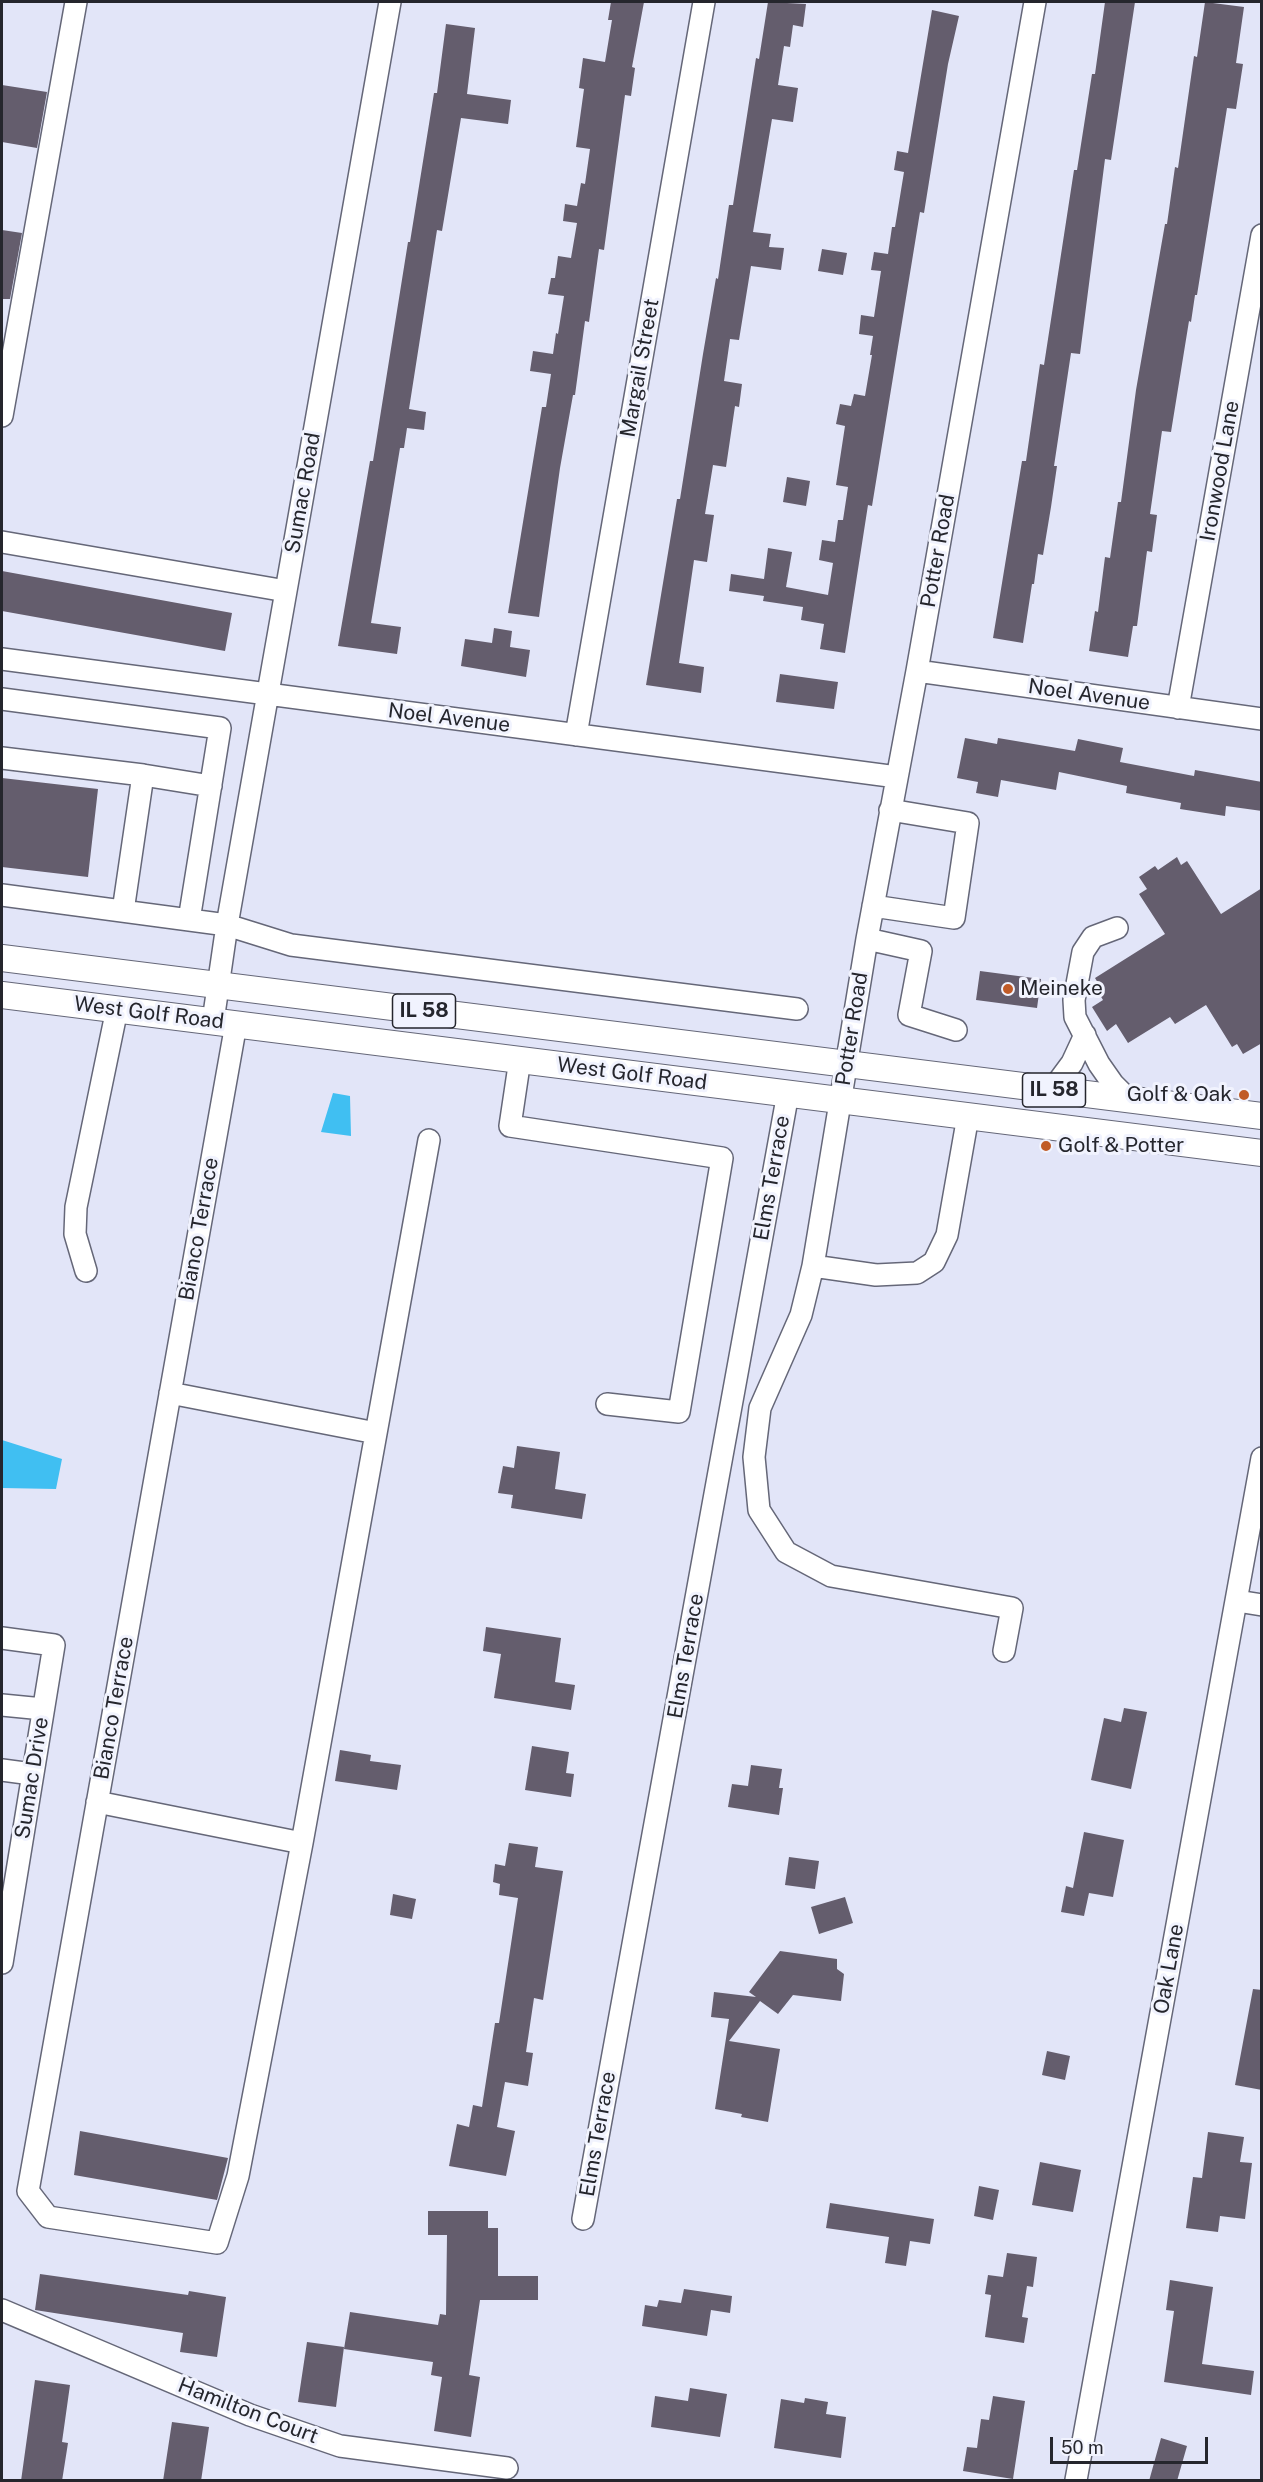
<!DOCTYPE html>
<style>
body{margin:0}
#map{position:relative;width:1263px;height:2482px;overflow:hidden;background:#e2e5f8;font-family:"Public Sans",sans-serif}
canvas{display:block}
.frame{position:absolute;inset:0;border:3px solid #25262d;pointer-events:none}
.scale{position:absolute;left:1050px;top:2437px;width:158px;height:27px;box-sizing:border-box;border:3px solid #25262d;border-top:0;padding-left:8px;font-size:18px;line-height:21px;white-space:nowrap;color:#25262d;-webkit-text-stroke:4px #f1f3fe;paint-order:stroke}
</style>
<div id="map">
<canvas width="1263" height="2482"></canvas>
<div class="frame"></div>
<div class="scale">50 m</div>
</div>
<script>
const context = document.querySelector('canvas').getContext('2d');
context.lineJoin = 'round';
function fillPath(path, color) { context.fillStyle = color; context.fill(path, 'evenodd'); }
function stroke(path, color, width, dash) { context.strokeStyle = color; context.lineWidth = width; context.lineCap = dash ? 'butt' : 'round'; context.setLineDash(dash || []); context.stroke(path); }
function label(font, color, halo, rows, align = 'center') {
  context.font = font + ' "Public Sans",sans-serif'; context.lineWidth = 6; context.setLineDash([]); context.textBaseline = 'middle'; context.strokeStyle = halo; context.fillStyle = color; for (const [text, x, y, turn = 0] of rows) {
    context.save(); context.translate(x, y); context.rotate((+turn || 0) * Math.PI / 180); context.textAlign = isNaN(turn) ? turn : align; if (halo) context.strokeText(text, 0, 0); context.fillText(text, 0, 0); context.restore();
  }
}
const water = new Path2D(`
 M333 1093 350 1096 351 1136 321 1132Z
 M2 1440 62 1459 56 1489 2 1488Z`);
const building = new Path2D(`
 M611 2H644L632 67 635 68 631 96 625 95 604 250 599 249 589 322 585 321 575 395H573L560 468 539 617 508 613 542 407H546L551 374 530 371 533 351 553 354 556 333 558 334 564 296 548 294 551 278H555L558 256 571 258 577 223 563 221 565 204 577 206 581 183 585 184 590 149 576 147 584 89 579 88 583 58 605 62 612 20H608Z
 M768 2 806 4 803 27 793 25 790 47 784 46 778 85 798 88 793 122 772 119 753 232 771 234 769 247 784 248 781 270 751 266 739 340 730 339 724 381 742 384 739 407 735 406 726 467 713 465 705 514 714 515 707 562 694 560 679 663 704 667 701 693 646 685 677 499H680L703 354 716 278 718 279 729 205H733L756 58 759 59Z
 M1105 2H1135L1111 160 1105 159 1080 354 1071 353 1054 466H1057L1051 507 1043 555 1038 554 1034 584H1032L1023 643 993 638 1022 461H1026L1040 364 1044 365 1074 170H1077L1092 74H1095Z
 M1205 2 1244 7 1236 63 1243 64 1236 109 1227 108 1197 295H1195L1191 322 1189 321 1171 432 1162 431 1150 514 1157 515 1152 552 1147 551 1137 626H1133L1128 657 1089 651 1095 611 1098 612 1105 557 1110 558 1118 502H1121L1136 390 1165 224H1167L1175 167 1178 168 1194 56 1197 57Z
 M932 10 959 16 948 64 924 213 920 212 872 506 868 505 845 653 820 649 824 624 801 620 803 607 763 601 764 596 729 591 731 574 764 579 768 548 792 552 786 587 828 595 833 563 819 560 822 540 835 542 838 520H843L848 487 836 485 845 426 836 424 840 404 851 406 854 394 865 396 872 355H870L873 336 859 334 861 315 874 317 881 271 871 270 874 252 888 254 892 227H895L904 172 894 170 897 151 908 153Z
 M446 24 475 28 467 94 511 100 508 124 461 118 442 231 437 230 409 409 426 412 424 430 407 428 404 448H400L371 623 401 627 397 654 338 646 370 461H373L408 242H410L434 93H437Z
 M2 85 47 92 37 148 2 142Z
 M2 230 22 233 10 299H2Z
 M822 249 847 253 843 275 818 271Z
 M787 477 810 481 806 506 783 502Z
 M2 571 232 613 225 651 2 611Z
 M494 628 512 631 510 647 530 650 526 677 461 666 465 639 492 643Z
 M780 674 838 682 834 709 776 702Z
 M965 738 997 744 998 738 1075 751 1078 739 1123 748 1120 762 1194 776 1195 770 1262 782V811L1226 806 1225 816 1180 809 1181 803 1126 793 1127 786 1059 772 1056 790 1001 780 998 797 976 793 978 782 957 778Z
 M2 778 98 789 88 877 2 867Z
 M1177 857 1181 865 1187 861 1221 914 1262 888V1043L1243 1054 1237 1044 1232 1047 1206 1005 1175 1024 1170 1017 1128 1043 1116 1024 1107 1031 1092 1007 1103 1000 1097 990 1101 988 1095 978 1165 934 1139 894 1147 889 1139 877 1155 866 1158 870Z
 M980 971 1041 979 1037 1008 976 1000Z
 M517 1446 560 1452 555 1489 586 1494 582 1519 511 1508 513 1495 498 1493 503 1466 514 1468Z
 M486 1627 561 1638 555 1682 575 1685 571 1710 494 1698 501 1654 483 1651Z
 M1124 1708 1147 1712 1131 1789 1091 1780 1104 1718 1121 1722Z
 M532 1746 569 1752 566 1773 574 1774 571 1797 525 1790Z
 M340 1750 371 1755 370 1761 401 1765 397 1790 335 1781Z
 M751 1765 782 1769 779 1788H783L779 1815 728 1807 732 1784 748 1786Z
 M1084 1832 1124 1840 1113 1897 1089 1893 1084 1916 1061 1912 1066 1886 1073 1888Z
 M509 1843 538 1847 535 1867 563 1871 543 2000 534 1998 526 2052 533 2053 528 2086 505 2082 497 2127 515 2131 506 2176 449 2166 457 2124 469 2127 473 2105 482 2107 495 2023H499L518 1898 499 1895 500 1884 493 1882 495 1864 505 1866Z
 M789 1857 819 1861 815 1889 785 1885Z
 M393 1894 416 1899 412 1919 390 1915Z
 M845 1897 853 1923 819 1934 811 1907Z
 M780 1951 837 1959V1969L844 1974 841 2001 793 1995 778 2014 760 2001 729 2041 780 2049 768 2122 741 2117 742 2114 715 2109 729 2019 711 2017 714 1992 756 1997 749 1992Z
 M1253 1989 1262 1990V2090L1235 2085Z
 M1047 2051 1070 2056 1065 2080 1042 2075Z
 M80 2131 228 2158 217 2200 74 2175Z
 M1208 2132 1244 2137 1240 2162 1252 2163 1245 2219 1220 2216 1218 2232 1186 2228 1193 2177 1202 2178Z
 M1040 2162 1081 2170 1073 2212 1032 2205Z
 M979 2186 999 2190 993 2220 974 2216Z
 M830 2203 934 2219 930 2244 910 2241 906 2266 885 2263 889 2237 826 2228Z
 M428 2211H488V2228H498V2276H538V2300H480L469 2375 480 2377 471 2437 434 2431 442 2377 431 2375 433 2362 344 2349 350 2312 438 2325 440 2314 446 2315 447 2235H428Z
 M1007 2253 1037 2257 1033 2287 1027 2286 1022 2317 1028 2318 1024 2343 985 2337 991 2295 985 2294 988 2275 1003 2277Z
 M40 2274 188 2295 189 2291 226 2297 217 2357 180 2352 183 2333 35 2310Z
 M1170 2280 1213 2287 1202 2364 1254 2371 1251 2395 1164 2382 1174 2311 1166 2310Z
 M684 2289 732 2296 730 2313 711 2310 707 2336 642 2326 645 2305 657 2307 659 2300 681 2303Z
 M307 2342 344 2347 336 2407 298 2402Z
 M35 2380 70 2385 62 2442 68 2443 62 2481H21Z
 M690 2388 727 2394 720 2437 651 2427 655 2396 688 2401Z
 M993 2396 1025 2401 1013 2479 963 2471 967 2447 977 2448 981 2419 989 2420Z
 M805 2398 828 2402 826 2414 846 2417 841 2458 774 2448 781 2399 804 2403Z
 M172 2422 209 2427 201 2481H163Z
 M1161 2438 1187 2446 1177 2481H1149Z`);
const minor = new Path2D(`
 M2 416 76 2
 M2 542 286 591
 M2 659 897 777
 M917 671 1262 719
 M2 699 220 728 189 920
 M1178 708 1262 235
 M576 735 704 2
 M2 758 143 775 123 911
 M143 775 211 786
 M2 895 227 925 291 945 797 1009
 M873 906 954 918 968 823 890 810
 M1117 928 1093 937 1083 952 1074 1000 1075 1017 1099 1064 1113 1084 1128 1099
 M867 939 921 951 909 1015 956 1030
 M213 1021 227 925 390 2
 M236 1024 28 2191 48 2217 217 2243 238 2176 302 1843 429 1140
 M520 1059 510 1126 722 1158 679 1412 607 1404
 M1052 1090 1072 1063 1085 1035
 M813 1266 876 1275 917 1273 934 1262 947 1235 968 1116
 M86 1271 75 1234 76 1207 117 1009
 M170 1393 376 1433
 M1237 1601 1262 1605
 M2 1638 54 1645 2 1963
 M1004 1651 1012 1608 831 1576 786 1552 759 1510 754 1457 760 1408 801 1315 813 1266 867 939 917 671 1035 2
 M2 1705 43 1709
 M2 1770 32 1774
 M97 1802 302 1843
 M583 2219 788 1093
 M2 2310 250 2415 340 2446 507 2468
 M1076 2480 1262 1458`);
const major = new Path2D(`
 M2 958 1262 1116
 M2 995 1262 1153`);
const markers = [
 [1008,989,6,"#c05b27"],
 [1244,1095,6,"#c05b27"],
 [1046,1146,6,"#c05b27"]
];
const shields = [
 [424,1011,63],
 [1054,1090,63]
];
const shieldNames = [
 ["IL 58",424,1011],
 ["IL 58",1054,1090]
];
const streetNames = [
 ["Margail Street",640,368,-80],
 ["Ironwood Lane",1220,471,-80],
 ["Sumac Road",303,493,-80],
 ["Potter Road",938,551,-80],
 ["Noel Avenue",1089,695,8],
 ["Noel Avenue",449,718,7],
 ["West Golf Road",149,1013,7],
 ["Potter Road",852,1029,-81],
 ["West Golf Road",632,1074,7],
 ["Elms Terrace",772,1178,-80],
 ["Bianco Terrace",199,1229,-80],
 ["Elms Terrace",686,1656,-80],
 ["Bianco Terrace",114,1708,-80],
 ["Sumac Drive",32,1778,-81],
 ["Oak Lane",1169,1969,-80],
 ["Elms Terrace",598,2134,-80],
 ["Hamilton Court",248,2411,21]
];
const poiNames = [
 ["Meineke",1020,989],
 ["Golf & Oak",1232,1095,"right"],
 ["Golf & Potter",1058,1146]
];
fillPath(water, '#40bff2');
fillPath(building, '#645d6d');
stroke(minor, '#656778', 24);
stroke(major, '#656778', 28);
stroke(minor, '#fff', 21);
stroke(major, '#fff', 26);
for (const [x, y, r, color] of markers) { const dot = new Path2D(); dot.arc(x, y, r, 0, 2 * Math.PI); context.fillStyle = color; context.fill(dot); stroke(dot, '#f1f3fe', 2); }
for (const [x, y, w] of shields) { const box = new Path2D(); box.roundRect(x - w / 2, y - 17, w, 34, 4.5); context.fillStyle = '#f1f3fe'; context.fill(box); stroke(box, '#25262d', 1.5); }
label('bold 20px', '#25262d', null, shieldNames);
label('21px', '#25262d', '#f1f3fe', streetNames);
label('21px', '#25262d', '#f1f3fe', poiNames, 'left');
</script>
